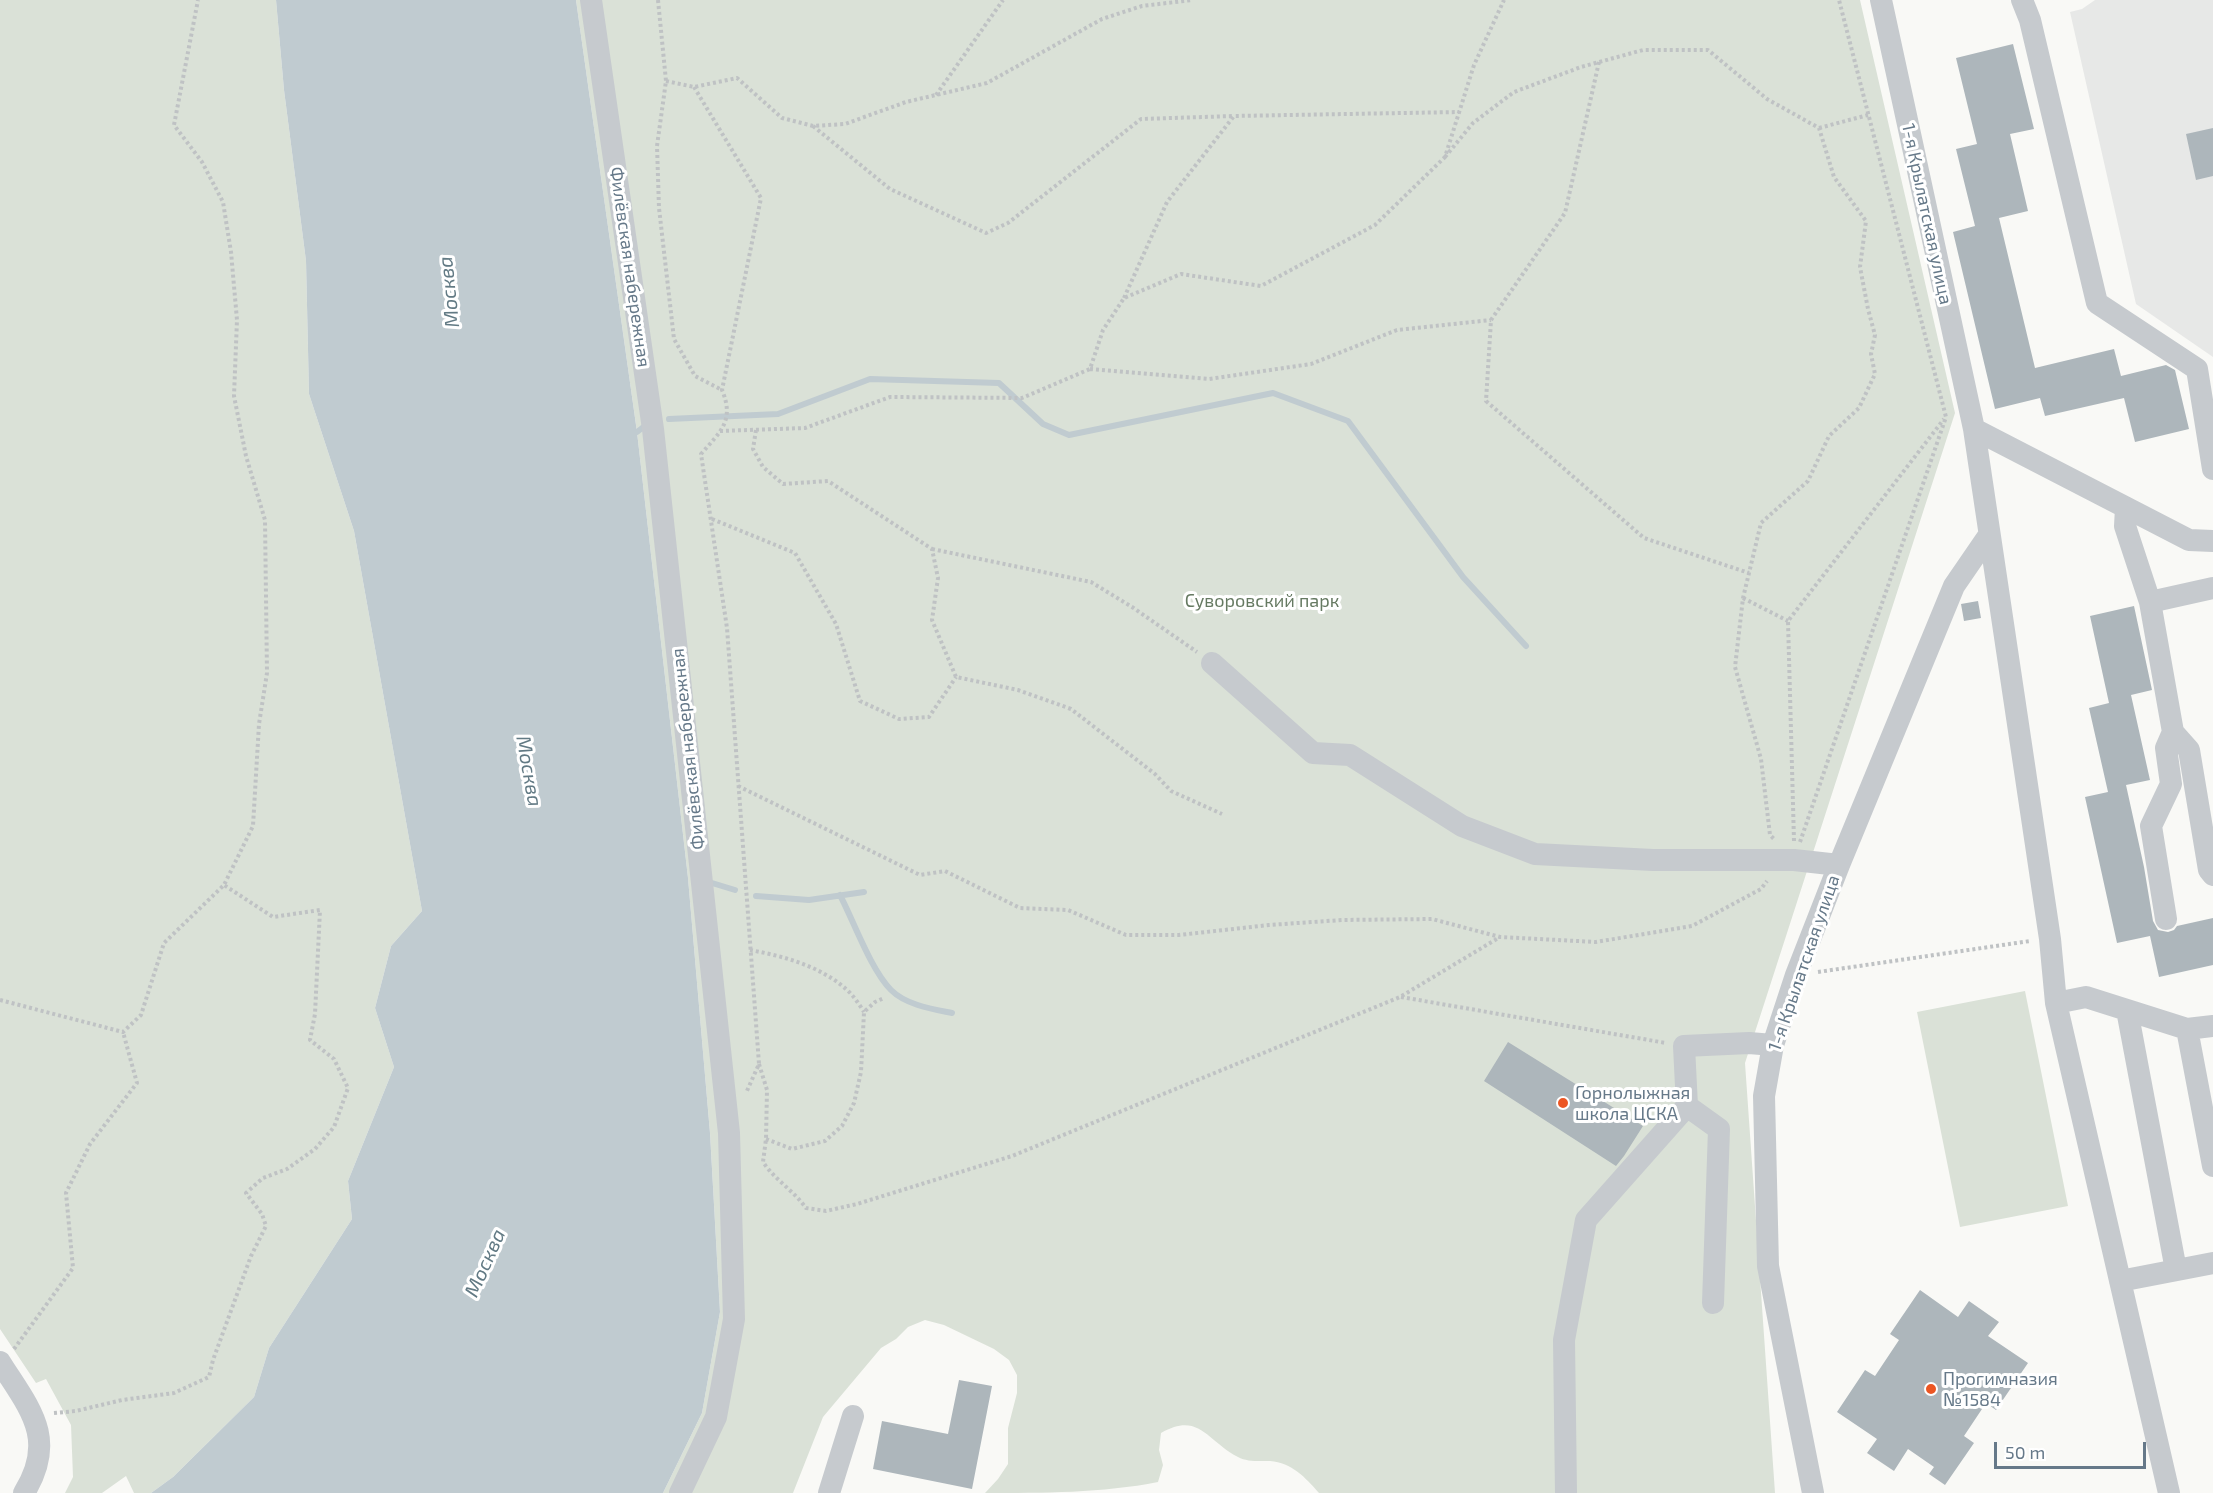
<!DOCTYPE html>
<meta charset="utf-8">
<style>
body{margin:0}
#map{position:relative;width:2213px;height:1493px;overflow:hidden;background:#f9f9f6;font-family:"Exo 2",sans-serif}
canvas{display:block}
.scale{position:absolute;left:1994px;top:1442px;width:152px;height:27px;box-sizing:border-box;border:3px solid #667989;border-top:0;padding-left:8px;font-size:18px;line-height:21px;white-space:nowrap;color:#667989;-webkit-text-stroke:4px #fff;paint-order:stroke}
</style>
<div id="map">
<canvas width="2213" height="1493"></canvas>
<div class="scale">50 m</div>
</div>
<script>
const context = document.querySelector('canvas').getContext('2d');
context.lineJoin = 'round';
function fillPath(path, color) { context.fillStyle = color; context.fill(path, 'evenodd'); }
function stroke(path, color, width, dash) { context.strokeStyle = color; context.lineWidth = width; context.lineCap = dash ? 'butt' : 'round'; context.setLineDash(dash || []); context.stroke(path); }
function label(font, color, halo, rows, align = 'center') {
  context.font = font + ' "Exo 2",sans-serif'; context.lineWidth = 6; context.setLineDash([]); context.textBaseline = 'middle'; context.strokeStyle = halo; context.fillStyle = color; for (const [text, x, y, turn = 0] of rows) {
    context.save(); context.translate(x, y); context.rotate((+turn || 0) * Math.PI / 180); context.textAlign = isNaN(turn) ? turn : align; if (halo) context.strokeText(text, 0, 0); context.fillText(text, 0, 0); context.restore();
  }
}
const built = new Path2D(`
 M2095 0H2213V357L2136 304 2070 12 2082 9Z`);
const green = new Path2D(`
 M0 0H276L284 90 306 261 309 394 354 531 422 911 391 946 375 1008 394 1067 348 1181 352 1219 269 1348 254 1397 173 1477 151 1493H134L126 1476 102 1493H65L73 1477 71 1425 46 1379 36 1383 0 1329Z
 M576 0H1860L1955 413 1745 1063 1775 1493H1319C1305 1477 1292 1463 1270 1461 1259 1461 1247 1462 1238 1457 1207 1441 1199 1411 1161 1433L1159 1450 1163 1465 1158 1482C1103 1493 1042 1493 985 1493L998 1479 1008 1464V1428L1017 1393V1375L1009 1360 994 1349 944 1325 925 1320 908 1327 896 1339 881 1348 823 1417 793 1493H663L702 1413 720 1312 710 1133 688 878 637 432Z
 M2025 991 2068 1206 1960 1227 1917 1012Z`);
const water = new Path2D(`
 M276 0H576L637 432 688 878 710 1133 720 1312 702 1413 663 1493H151L173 1477 254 1397 269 1348 352 1219 348 1181 394 1067 375 1008 391 946 422 911 354 531 309 394 306 261 284 90Z`);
const stream = new Path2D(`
 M669 419 778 414 870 379 999 383 1043 424 1069 435 1273 393 1348 421 1463 577 1526 646
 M637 432 646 425
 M712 883 735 890
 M840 895C854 922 871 970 891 990 906 1005 932 1009 952 1013
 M756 896 809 900 864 892`);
const building = new Path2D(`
 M2013 44 2034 129 2010 134 2028 211 1999 218 2035 368 2114 349 2121 376 2166 365 2175 370 2189 429 2135 442 2124 398 2045 416 2040 398 1995 409 1953 232 1975 226 1956 149 1977 144 1956 58Z
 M2213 128V176L2196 180 2186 134Z
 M1978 601 1981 618 1964 621 1961 604Z
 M2134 606 2152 690 2131 695 2150 780 2126 785 2144 867 2153 921 2158 930 2168 932 2174 930 2177 926 2213 918V965L2159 977 2150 936 2117 943 2085 797 2108 792 2089 708 2109 703 2090 616Z
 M1508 1042 1643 1126 1624 1156 1616 1166 1484 1081Z
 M1920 1290 1958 1317 1969 1301 1999 1322 1988 1336 2028 1363 1996 1410 1986 1403 1964 1436 1974 1443 1945 1485 1929 1474 1934 1467 1908 1449 1894 1471 1867 1453 1877 1439 1837 1412 1865 1370 1875 1376 1899 1340 1890 1334Z
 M959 1380 992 1386 972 1489 873 1469 882 1421 948 1434Z`);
const path = new Path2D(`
 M658 0 666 81 657 146 659 208 674 339 695 376 722 390
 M1599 62 1565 213 1491 320 1486 401 1644 538 1749 573
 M666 81 694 87 737 78 782 118 813 126 845 124 906 102 987 83 1102 19 1142 6 1192 0
 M694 87 761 198 722 390C735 421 720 432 701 454L727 628 759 1064 746 1093
 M936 95 1003 0
 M813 126 890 189 986 233 1008 223 1141 119 1234 116
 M1819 128 1868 115
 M1445 157 1473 123 1514 92 1581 67 1643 50H1708L1767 99 1819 128 1834 177 1866 221 1860 267 1868 309 1875 335 1871 354 1875 374 1859 408 1829 436 1808 481 1761 523 1743 598 1735 667 1761 759 1770 835 1775 840
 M1124 298 1167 202 1234 116 1459 112
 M1090 369 1209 379 1311 364 1397 330 1491 320
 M756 430 753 449 763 467 783 484 828 481 932 549 938 578 932 620 956 677 1018 690 1071 709 1155 774 1171 791 1222 814
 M720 431 805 428 890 397 1022 398 1090 369 1103 330 1124 298 1181 274 1261 286 1375 225 1445 157 1474 65 1504 0
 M712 519 795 553 836 624 860 701 899 719 929 717 956 677
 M932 549 1091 582 1132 607 1197 652
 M1743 598 1788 621
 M738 786 920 875 945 871 1020 908 1068 910 1126 935H1179L1269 925 1342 920 1432 919 1500 937 1596 942 1692 926 1761 889 1767 881
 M1794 841 1788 621 1944 419
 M1800 842 1946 417 1839 0
 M750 950C783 956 820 966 846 989 853 995 859 1004 864 1012
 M1818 972 2030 941
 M1401 997 1666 1043
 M0 1000 123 1032 141 1015 164 943 224 885 253 826 259 724 267 673 265 520 246 456 234 396 237 320 231 252 223 202 202 162 174 125 198 0
 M759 1064 767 1090 766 1139 763 1162C775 1180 793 1190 806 1208L826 1211 857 1204 1012 1156 1400 997 1500 937
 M766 1139 792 1149 825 1141 842 1126 854 1103 861 1072 864 1012 875 1002 884 998
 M14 1349 73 1268 66 1193 90 1144 137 1083 123 1032
 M54 1413 76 1411 122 1400 174 1393 209 1377 213 1360 251 1256 266 1226 262 1214 246 1193 263 1178 287 1169 315 1149 334 1127 348 1088 334 1059 310 1040 315 1014 320 910 273 917 224 885`);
const minor = new Path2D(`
 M591 0 653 429 729 1133 734 1319 716 1417 680 1493
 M1881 0 1974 429 2050 939 2056 1003 2169 1493
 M2022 0 2030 20 2097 303 2197 369 2213 469
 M1974 429 2189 540 2213 541
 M2126 508 2125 526 2150 602
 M1212 663 1313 753 1350 755 1462 826 1535 854 1653 860H1794L1839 865
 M2173 732 2189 750 2209 870 2213 875
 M2166 919 2151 826 2171 784 2166 748 2173 732 2150 602 2213 588
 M2056 1003 2086 997 2187 1029 2213 1026
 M2127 1010 2176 1270
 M2187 1029 2213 1166
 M1687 1106 1719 1129 1713 1303
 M2120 1281 2213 1263
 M0 1362C29 1408 58 1438 24 1493
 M829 1493 853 1416
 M1566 1493 1564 1340 1586 1220 1687 1106 1684 1046 1749 1043 1773 1045
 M1813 1493 1768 1266 1764 1096 1773 1045 1796 975 1839 865 1954 586 1989 535`);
const markers = [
 [1563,1103,6,"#ec5623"],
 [1931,1389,6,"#ec5623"]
];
const streetNames = [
 ["1-я Крылатская улица",1927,214,78],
 ["Филёвская набережная",630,267,82],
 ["Филёвская набережная",688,749,-96],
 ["1-я Крылатская улица",1804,963,-71]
];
const parkNames = [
 ["Суворовский парк",1262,601]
];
const poiNames = [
 ["Горнолыжная",1575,1093],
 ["школа ЦСКА",1575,1114],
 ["Прогимназия",1943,1379],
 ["№1584",1943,1400]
];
const waterNames = [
 ["Москва",449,292,-96],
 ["Москва",529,771,80],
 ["Москва",485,1263,-66]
];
fillPath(built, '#e7e8e7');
fillPath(green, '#dae1d7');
fillPath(water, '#c0cbd0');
stroke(stream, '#c0cbd0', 6);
fillPath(building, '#adb6bb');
stroke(path, '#bfc2c4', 4, [3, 3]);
stroke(minor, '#c6cace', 22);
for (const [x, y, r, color] of markers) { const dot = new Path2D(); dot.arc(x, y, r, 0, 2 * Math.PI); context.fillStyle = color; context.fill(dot); stroke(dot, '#fff', 2); }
label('18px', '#667989', '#fff', streetNames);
label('18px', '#667a62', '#fff', parkNames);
label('18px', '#667989', '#fff', poiNames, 'left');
label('italic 20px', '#627a84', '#fff', waterNames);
</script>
